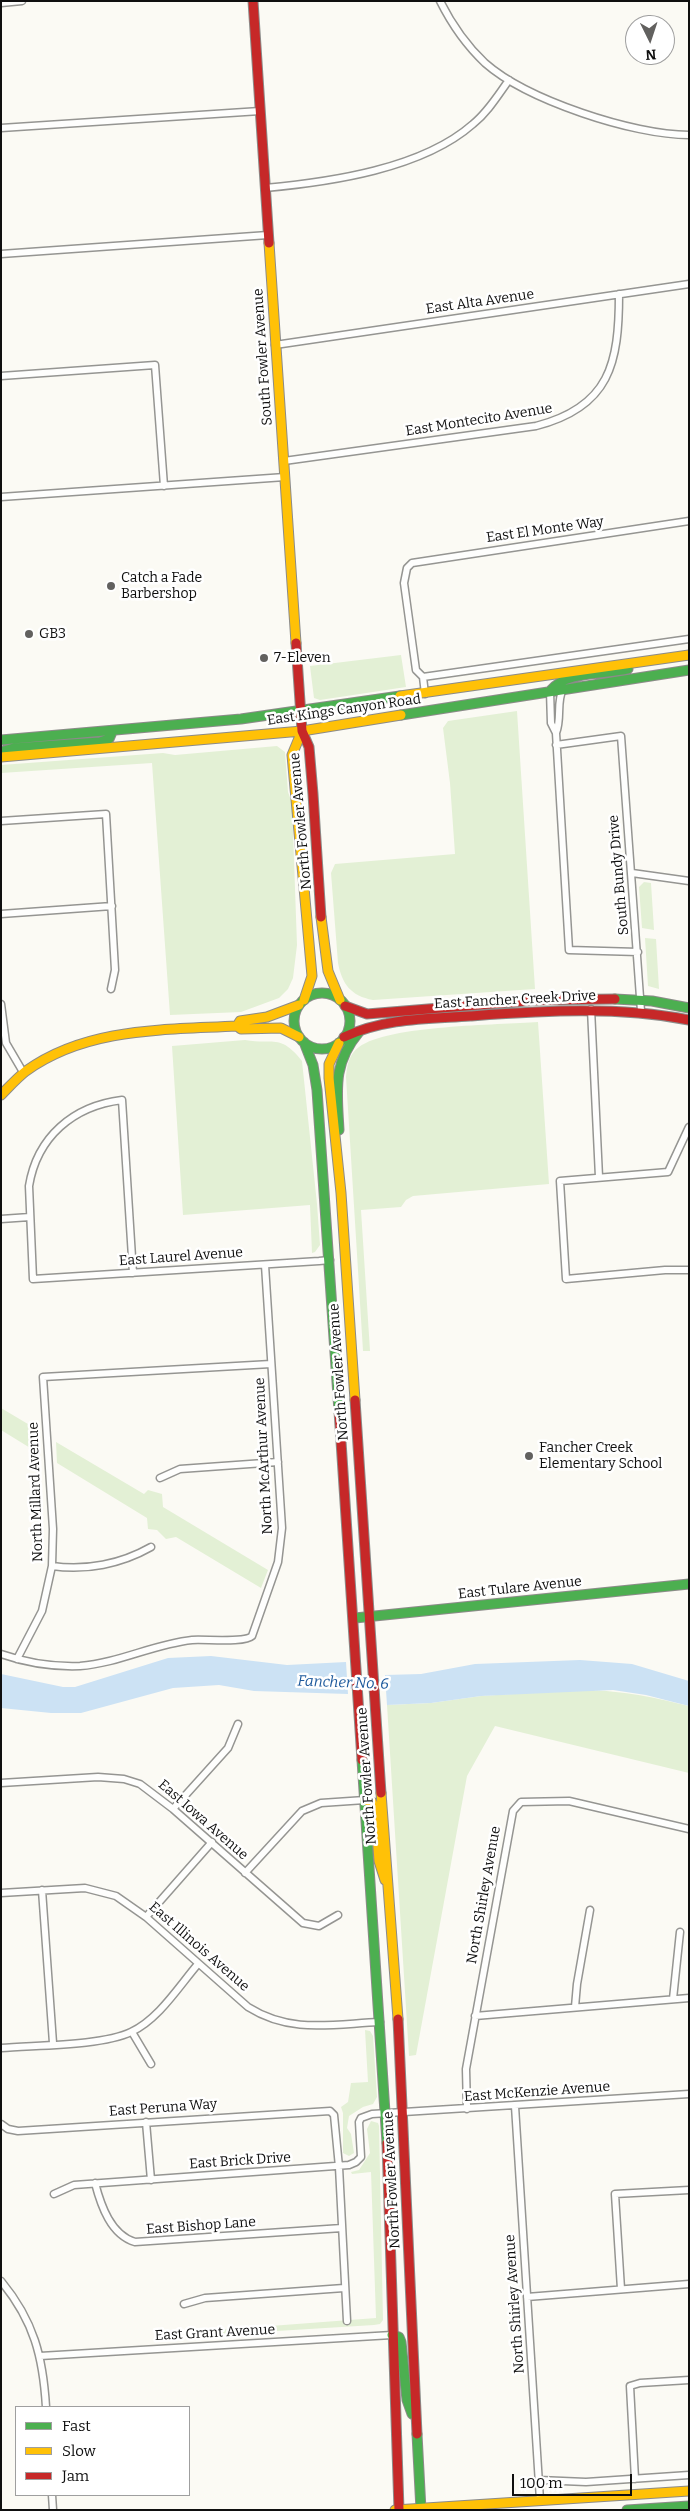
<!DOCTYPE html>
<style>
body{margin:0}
#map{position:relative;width:690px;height:2511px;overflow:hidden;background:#fbfaf4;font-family:Bitter,serif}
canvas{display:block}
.frame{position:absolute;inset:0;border:2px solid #0f0f0f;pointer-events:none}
.legend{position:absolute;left:15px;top:2406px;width:175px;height:90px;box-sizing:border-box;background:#fff;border:1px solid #9f9f9f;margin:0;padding:6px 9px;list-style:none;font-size:15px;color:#0f0f0f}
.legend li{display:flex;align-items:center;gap:10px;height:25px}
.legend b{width:25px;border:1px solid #9f9f9f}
.north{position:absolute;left:625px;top:15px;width:50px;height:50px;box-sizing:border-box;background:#fff;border:1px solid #9f9f9f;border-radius:50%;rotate:176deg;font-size:14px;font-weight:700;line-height:20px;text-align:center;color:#0f0f0f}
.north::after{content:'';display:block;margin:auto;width:18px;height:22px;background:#62615f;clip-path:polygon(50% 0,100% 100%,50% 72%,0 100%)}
.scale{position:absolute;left:512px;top:2474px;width:120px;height:22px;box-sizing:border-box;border:2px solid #0f0f0f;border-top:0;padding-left:6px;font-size:15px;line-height:18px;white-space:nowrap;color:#0f0f0f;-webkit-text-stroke:4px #fff;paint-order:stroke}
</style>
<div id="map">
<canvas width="690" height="2511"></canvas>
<div class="frame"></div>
<ul class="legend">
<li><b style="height:6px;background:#4caf50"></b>Fast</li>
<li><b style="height:6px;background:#ffc107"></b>Slow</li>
<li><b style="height:6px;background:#c62828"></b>Jam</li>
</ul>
<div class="north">N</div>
<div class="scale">100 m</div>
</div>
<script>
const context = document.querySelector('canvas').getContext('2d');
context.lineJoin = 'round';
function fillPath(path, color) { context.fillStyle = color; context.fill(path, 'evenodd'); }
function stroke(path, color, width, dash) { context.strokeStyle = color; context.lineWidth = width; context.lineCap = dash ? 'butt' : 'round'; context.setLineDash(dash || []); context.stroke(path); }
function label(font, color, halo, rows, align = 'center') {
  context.font = font + ' Bitter,serif'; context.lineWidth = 5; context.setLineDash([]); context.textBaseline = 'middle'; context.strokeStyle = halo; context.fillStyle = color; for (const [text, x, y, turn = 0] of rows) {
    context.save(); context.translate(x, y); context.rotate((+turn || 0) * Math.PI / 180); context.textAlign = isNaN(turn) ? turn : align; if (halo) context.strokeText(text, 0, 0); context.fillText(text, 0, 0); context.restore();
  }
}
const green = new Path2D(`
 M401 655 406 687 320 700 314 698 310 666Z
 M517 711 535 989 373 1000C351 996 342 984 338 963L331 873 335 864 455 854 450 783 443 728 448 721Z
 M277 746 285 752 288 792 292 803 297 945 293 978 288 989 279 998 241 1012 170 1015 152 763 1 773V765L163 753 175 755Z
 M644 882 651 883 654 930 642 928 639 887Z
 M645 938 656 939 659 989 648 986Z
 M538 1022 549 1184 413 1196 406 1200 401 1207 361 1210 370 1351H363L346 1077C347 1065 349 1054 359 1047 389 1025 498 1025 538 1022Z
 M245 1040C273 1045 280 1033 302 1061L317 1204 320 1245 315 1252 312 1253 310 1205 183 1215 172 1046Z
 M1 1408 38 1430 40 1454 1 1430Z
 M56 1442 144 1494 148 1490 162 1494 163 1507 268 1570 261 1588 176 1537 166 1539 157 1530 148 1529 147 1518 57 1463Z
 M577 1690C619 1690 648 1696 689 1706V1773L495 1726 467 1776 416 2055 409 2056 387 1705 431 1703 481 1696Z
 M365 2030 370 2031 373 2036 377 2097 373 2104 363 2107 349 2116 347 2128 351 2134 354 2153 349 2156 343 2153V2113L341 2107 348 2102 351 2083 368 2082Z
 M371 2121 378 2123 379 2126 383 2320 380 2324 374 2325 196 2336 191 2332 376 2318 371 2172 352 2174 351 2172 359 2170 370 2153 367 2129Z`);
const water = new Path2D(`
 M211 1656 287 1665 346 1662 348 1694 254 1691 219 1685 173 1688 81 1713H51L1 1708V1674L63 1687H75L168 1658Z
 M580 1660 632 1664 689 1681V1706L646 1695 613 1690 481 1696 431 1703 387 1705 385 1675 421 1674 475 1664Z`);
const canal = new Path2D(`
 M337 1684H397`);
const street = new Path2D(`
 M440 1C451 23 467 46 485 63 527 100 633 135 689 135
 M1 3 22 1
 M1 128 260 111
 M265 188C330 182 422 169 473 124 488 112 498 95 509 80
 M1 254 268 235
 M275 345 689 284
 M1 376 155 365 164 486
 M284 461 536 426C610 407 619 363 619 294
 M1 497 285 477
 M423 677 416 670 404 583 407 568 412 563 689 521
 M423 677 689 639
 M423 677 425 694
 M550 691 551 723 556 733 569 950 638 952
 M556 733C562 718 556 702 563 689
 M556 745 621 736 641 1011
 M1 821 106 814 115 970 111 989
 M632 873 689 881
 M1 914 112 906
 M1 1004 6 1043 23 1072
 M591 1009 599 1177
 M689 1127 668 1172 560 1181 566 1279 665 1270H689
 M1 1219 30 1217
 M133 1273 122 1100C73 1106 37 1137 29 1186L33 1279 319 1261 330 1260
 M160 1478 180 1469 278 1462
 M52 1566C86 1571 121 1564 151 1547
 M1 1654C27 1663 53 1667 80 1666 119 1663 154 1644 192 1640 205 1639 245 1643 252 1636L278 1562 282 1528 265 1265
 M17 1659 42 1611 52 1566 53 1529 43 1377 271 1364
 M1 1783 98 1777 124 1779 140 1784 173 1809 303 1923 319 1926 338 1915
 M173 1809 228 1748 238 1724
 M245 1873 302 1811 321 1803 365 1800
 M42 1890 53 2043
 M1 1893 85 1888 116 1896 146 1917 248 2007C291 2034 332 2024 380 2022
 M146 1917 212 1842
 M673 1999 680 1932
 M575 2007 577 1984 590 1910
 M475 2016 689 1998
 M132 2032 151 2064
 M1 2048C35 2045 102 2046 131 2032 159 2019 179 1986 198 1964
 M515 2106 540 2500
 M467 2109 466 2069 513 1811 521 1802 569 1801 689 1829
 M146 2122 151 2180
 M1 2124 8 2129 18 2131 330 2111 334 2115 339 2167 347 2321
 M95 2183C101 2206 111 2235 135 2242L342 2228
 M54 2194 74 2185 349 2165 356 2162 361 2157 359 2122 361 2118 372 2114 689 2094
 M1 2281C34 2321 43 2357 46 2407
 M621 2289 615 2194 689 2190
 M527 2297 689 2284
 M184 2304 205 2298 344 2288
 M40 2356 392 2335
 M635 2479 630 2386 640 2383 689 2380
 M539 2480 586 2482 689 2475
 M52 2495 53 2510`);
const fast = new Path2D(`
 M550 691C567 670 604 675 628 669
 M401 715 689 670
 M1 740 241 719 400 696
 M1 752 14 748 100 742 109 739 112 732
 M294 1021a28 28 0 1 1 56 0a28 28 0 1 1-56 0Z
 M615 999 652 1001 689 1008
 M304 1042 313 1065 317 1090 339 1411
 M339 1130C337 1091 332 1064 359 1032
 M355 1618 689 1584
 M362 1760 387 2143
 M392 2335 399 2337 401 2342 407 2400 412 2414
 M417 2434 421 2510
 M627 2510 689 2506`);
const slow = new Path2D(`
 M269 243 296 643
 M400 696 689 655
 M302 731 292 755 312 976 304 1000
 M1 757 302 731 401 715
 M321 917 328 971 340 1000
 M237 1026 240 1021 267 1017 299 1005
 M339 1043 329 1064V1078L341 1193 355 1400
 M1 1095C9 1087 17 1078 26 1071 87 1027 165 1030 237 1026L241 1029 281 1028 299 1037
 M381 1793 398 2019
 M365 1800 372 1802 375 1808 379 1861 385 1880
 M395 2510 689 2491`);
const jam = new Path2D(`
 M253 1 269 243
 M296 643 302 731 309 747 313 794 321 917
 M345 1006 367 1014 538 1000 615 999
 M344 1037C385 1018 426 1019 470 1016 544 1011 616 1006 689 1020
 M355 1400 381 1793
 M339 1411 362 1760
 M398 2019 417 2434
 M387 2143 399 2510`);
const markers = [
 [111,586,5,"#62615f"],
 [29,634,5,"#62615f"],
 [264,658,5,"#62615f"],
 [529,1456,5,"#62615f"]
];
const streetNames = [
 ["East Alta Avenue",480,302,-8],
 ["South Fowler Avenue",263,357,-94],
 ["East Montecito Avenue",479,420,-9],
 ["East El Monte Way",545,530,-8],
 ["East Kings Canyon Road",344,710,-8],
 ["North Fowler Avenue",301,821,-95],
 ["South Bundy Drive",619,875,-95],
 ["East Fancher Creek Drive",515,1000,-3],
 ["East Laurel Avenue",181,1257,-4],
 ["North Fowler Avenue",339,1372,-94],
 ["North McArthur Avenue",264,1456,-93],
 ["North Millard Avenue",36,1492,-92],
 ["East Tulare Avenue",520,1588,-6],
 ["North Fowler Avenue",367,1776,-94],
 ["East Iowa Avenue",203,1820,41],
 ["North Shirley Avenue",484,1895,-80],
 ["East Illinois Avenue",199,1947,41],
 ["East McKenzie Avenue",537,2092,-4],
 ["East Peruna Way",163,2108,-4],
 ["East Brick Drive",240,2161,-4],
 ["North Fowler Avenue",392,2180,-93],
 ["East Bishop Lane",201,2226,-4],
 ["North Shirley Avenue",515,2304,-94],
 ["East Grant Avenue",215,2333,-3]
];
const poiNames = [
 ["Catch a Fade",121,578],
 ["Barbershop",121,594],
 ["GB3",39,634],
 ["7-Eleven",274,658],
 ["Fancher Creek",539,1448],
 ["Elementary School",539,1464]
];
const waterNames = [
 ["Fancher No. 6",343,1683,2]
];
fillPath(green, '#e3f0d5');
fillPath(water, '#cce2f4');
stroke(canal, '#cce2f4', 9);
stroke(street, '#959592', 9);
stroke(fast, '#8c8b89', 11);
stroke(slow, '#8c8b89', 11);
stroke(jam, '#8c8b89', 11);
stroke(street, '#fefefd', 6);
stroke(fast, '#4caf50', 9);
stroke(slow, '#ffc107', 9);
stroke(jam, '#c62828', 9);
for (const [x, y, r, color] of markers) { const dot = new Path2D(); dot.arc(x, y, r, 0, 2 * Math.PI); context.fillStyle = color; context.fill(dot); stroke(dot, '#fff', 2); }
label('14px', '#0f0f0f', '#fff', streetNames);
label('14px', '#0f0f0f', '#fff', poiNames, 'left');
label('italic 15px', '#1d599c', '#fff', waterNames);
</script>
